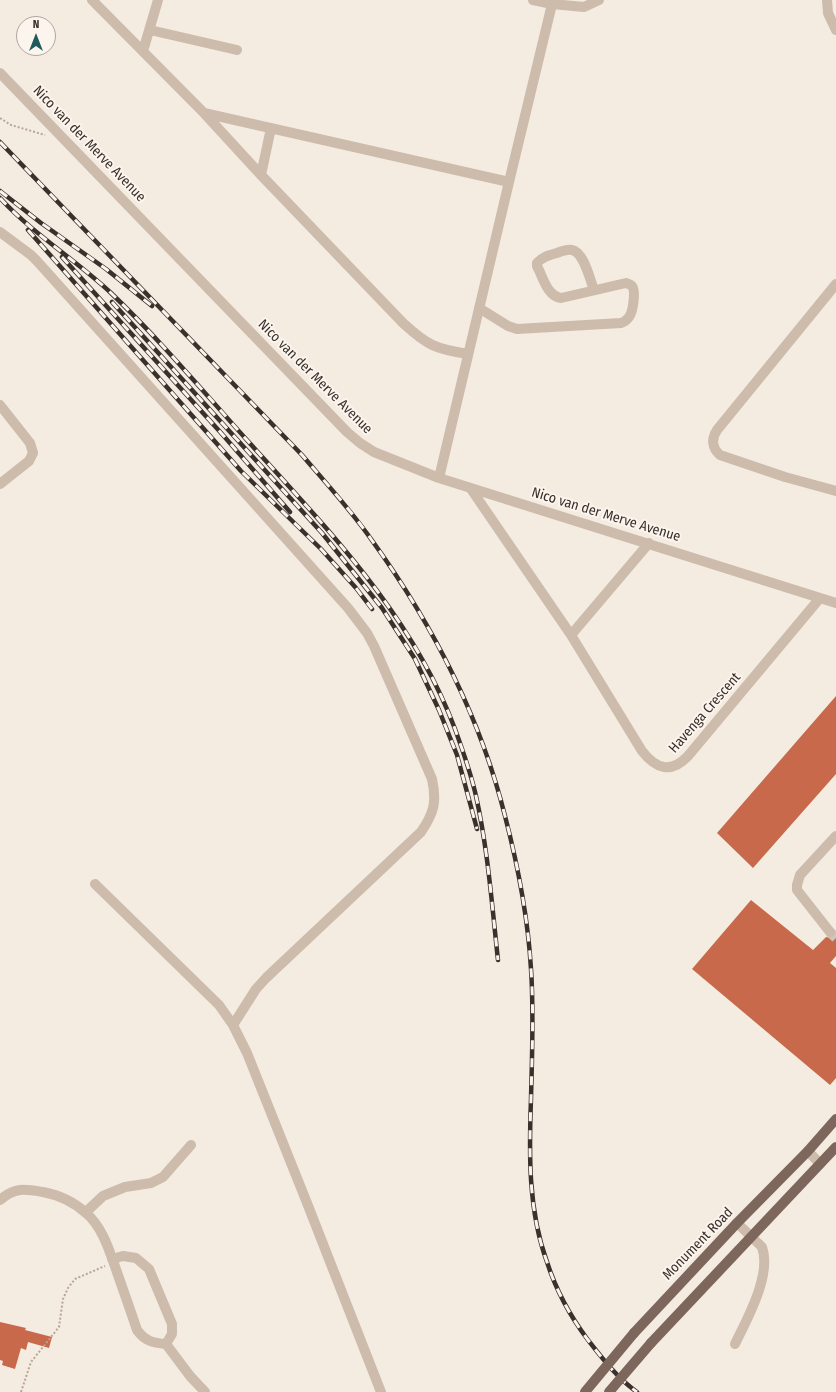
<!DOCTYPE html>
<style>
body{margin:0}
#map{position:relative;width:836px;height:1392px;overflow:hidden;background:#f4ebe1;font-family:"Fira Sans Condensed",sans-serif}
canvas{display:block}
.north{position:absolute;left:16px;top:16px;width:40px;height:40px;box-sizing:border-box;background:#fbf5ee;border:1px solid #aea6a0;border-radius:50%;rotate:0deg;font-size:11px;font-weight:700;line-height:16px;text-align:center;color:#3b302b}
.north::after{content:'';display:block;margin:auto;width:14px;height:18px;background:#1f5a5e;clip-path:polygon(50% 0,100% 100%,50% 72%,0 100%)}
</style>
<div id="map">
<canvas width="836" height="1392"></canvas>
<div class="north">N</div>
</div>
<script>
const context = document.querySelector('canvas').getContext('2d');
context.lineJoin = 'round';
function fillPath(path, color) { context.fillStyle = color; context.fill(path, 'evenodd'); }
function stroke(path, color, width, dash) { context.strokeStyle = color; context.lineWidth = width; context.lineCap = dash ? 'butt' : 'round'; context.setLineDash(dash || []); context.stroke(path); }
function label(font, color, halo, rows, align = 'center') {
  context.font = font + ' "Fira Sans Condensed",sans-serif'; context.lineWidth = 4; context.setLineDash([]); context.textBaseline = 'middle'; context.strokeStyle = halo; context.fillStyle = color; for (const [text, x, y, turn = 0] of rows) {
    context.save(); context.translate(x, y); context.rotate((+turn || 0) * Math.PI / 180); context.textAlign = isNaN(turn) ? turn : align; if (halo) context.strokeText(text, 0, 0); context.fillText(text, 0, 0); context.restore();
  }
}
const building = new Path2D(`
 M836 696V774L753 868 717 833Z
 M751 900 813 950 826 937 831 938 836 934V956L830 963 836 968V1078L830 1085 692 969Z
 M0 1322 26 1328 25 1330 52 1337 49 1348 28 1342 26 1350 21 1348 15 1369 2 1365 3 1361 0 1360Z`);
const minorTunnel = new Path2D(`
 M830 932 836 938`);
const path = new Path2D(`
 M0 118 11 125 45 135
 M21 1392 31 1362 59 1327 63 1299 68 1288 75 1279 105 1266`);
const minor = new Path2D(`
 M92 0 204 113 261 175 403 323C427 345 435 349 468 354
 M533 0 552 4 584 7 599 0
 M827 0 828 13 836 30
 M150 30 237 50
 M143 51 158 0
 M0 73 347 432 360 443 374 452 439 478 836 603
 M204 113 509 182
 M261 175 271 128
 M0 232 31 255 37 261 348 608 367 633 374 646 432 779C437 802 434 813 421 832L266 978 256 989 233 1025
 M836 284 717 430C711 439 712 448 720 455L785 477 836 491
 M479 308 508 326 517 329 621 323C624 322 627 320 629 317 633 312 636 291 632 286 630 284 628 284 626 283L561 298C547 296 543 277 537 266V263C542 257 549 255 557 253 562 251 567 249 572 250 584 252 590 280 594 290
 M0 405 30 443 33 453 29 461 0 484
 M439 478 509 182 553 0
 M471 489 571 635
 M649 543 571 635 642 751C656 769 671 774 688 756L820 598
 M95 884 219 1005 233 1025 247 1053 307 1203 381 1392
 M830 932 797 890V885L800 875 836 836
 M808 1151 820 1164
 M0 1200C15 1187 25 1189 43 1192 59 1195 74 1202 86 1213 104 1228 111 1256 119 1278 125 1295 131 1312 137 1330 145 1341 153 1343 166 1344L190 1376 205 1392
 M86 1212 103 1196 125 1187 151 1183 163 1177 191 1145
 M112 1259 123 1256 136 1258 149 1269 172 1324V1334L166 1344
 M735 1344C747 1319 772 1275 762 1247L737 1223`);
const major = new Path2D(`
 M634 1333 737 1223 808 1151 836 1119
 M651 1343 836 1147`);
const rail = new Path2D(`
 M0 142 302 455C325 482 350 509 371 539 431 622 480 716 505 816 518 866 528 918 531 969 534 1012 532 1055 531 1099 529 1153 528 1210 547 1262 556 1290 570 1316 588 1340 602 1358 618 1379 637 1392
 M0 191 41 223 106 269 152 306
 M0 198C33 234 76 260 111 293 159 339 202 390 246 439 326 528 412 614 455 729 463 751 471 774 476 796 488 850 492 906 498 960
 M28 230 241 471 321 549 356 588 372 609
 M62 257 222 434 290 512
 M112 302 322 533 382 608 415 659 439 710 457 755 477 829`);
const majorBridge = new Path2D(`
 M585 1392 634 1333
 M609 1392 651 1343`);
const streetNames = [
 ["Nico van der Merve Avenue",89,144,46],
 ["Nico van der Merve Avenue",315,377,45],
 ["Nico van der Merve Avenue",606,515,17],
 ["Havenga Crescent",705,713,-49],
 ["Monument Road",698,1244,-46]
];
fillPath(building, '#c8694b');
stroke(minorTunnel, '#cfc6bd', 10, [10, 5]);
stroke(path, '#b9a596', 2, [2, 2]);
stroke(minor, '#cdbbac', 10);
stroke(major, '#7d675c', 10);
stroke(rail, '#3b302b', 4.5);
stroke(rail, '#fbf5ee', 3, [9]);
stroke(majorBridge, '#7d675c', 10);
label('14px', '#3b302b', '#fbf5ee', streetNames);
</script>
